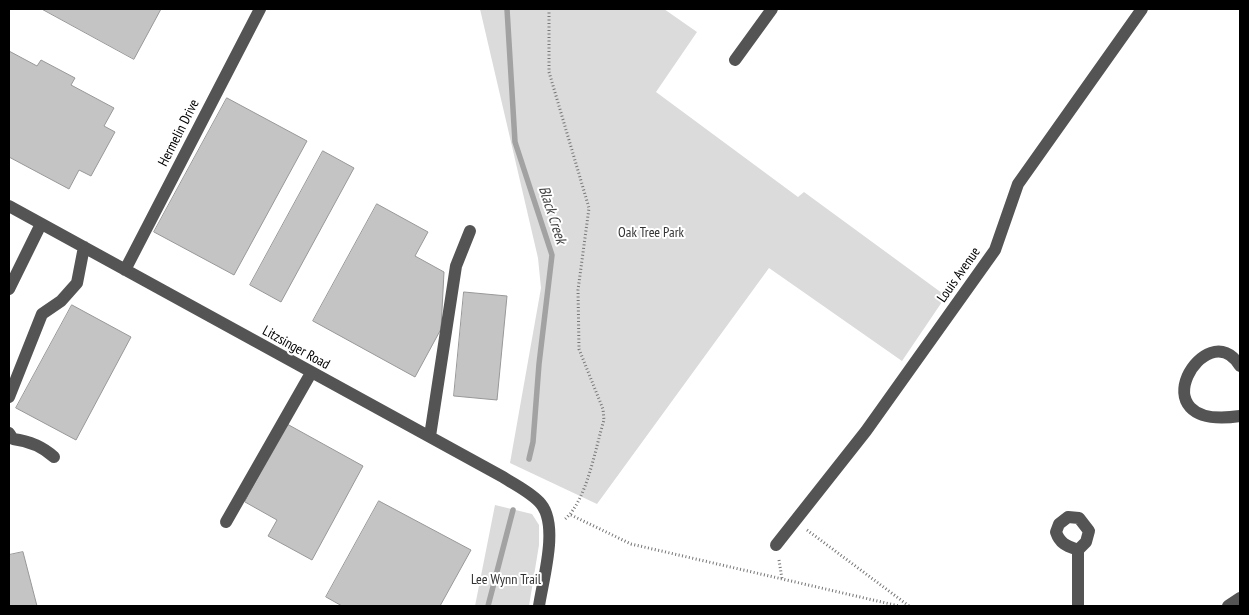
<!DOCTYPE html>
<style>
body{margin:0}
#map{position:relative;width:1249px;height:615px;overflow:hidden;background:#fff;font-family:"PT Sans Narrow",sans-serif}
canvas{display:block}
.frame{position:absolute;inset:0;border:10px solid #000;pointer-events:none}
</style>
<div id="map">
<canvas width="1249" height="615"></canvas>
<div class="frame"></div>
</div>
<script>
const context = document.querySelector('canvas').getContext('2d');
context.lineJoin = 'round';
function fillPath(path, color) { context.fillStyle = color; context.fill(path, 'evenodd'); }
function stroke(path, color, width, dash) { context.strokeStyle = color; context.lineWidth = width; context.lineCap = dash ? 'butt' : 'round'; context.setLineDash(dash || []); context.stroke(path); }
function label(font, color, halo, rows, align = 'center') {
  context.font = font + ' "PT Sans Narrow",sans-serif'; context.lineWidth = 4; context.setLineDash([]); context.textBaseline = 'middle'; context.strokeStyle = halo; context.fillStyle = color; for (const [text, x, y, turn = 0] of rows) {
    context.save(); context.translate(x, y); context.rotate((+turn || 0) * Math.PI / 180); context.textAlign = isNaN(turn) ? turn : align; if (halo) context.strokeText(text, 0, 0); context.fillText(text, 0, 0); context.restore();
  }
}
const green = new Path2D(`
 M480 9H664L697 32 656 92 798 197 804 192 946 296 902 361 769 268 597 504 510 463 541 288 538 258Z
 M495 505 532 514 539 525V545L529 606H475Z`);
const stream = new Path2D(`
 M507 9 515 142 552 255 539 364 533 442 529 459
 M488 606 513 510`);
const building = new Path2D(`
 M42 9H161L134 59Z
 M9 51 37 66 41 60 75 78 71 85 114 108 104 126 115 132 91 176 79 170 69 189 9 157Z
 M227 98 307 141 234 275 154 232Z
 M323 151 354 168 281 302 250 285Z
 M377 204 428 232 415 256 444 272 441 329 415 377 313 321Z
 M464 292 507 296 497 400 454 396Z
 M72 305 131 337 76 440 16 408Z
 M287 424 363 466 312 560 268 536 277 520 245 502Z
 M379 501 471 550 440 606H342L326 597Z
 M23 552 37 606H9V555Z`);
const path = new Path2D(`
 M549 9V72L589 208 578 290 579 349 603 409 604 420C595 449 587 501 564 520
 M571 515 631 544 899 606
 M807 530 909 606
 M779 560 782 579`);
const minor = new Path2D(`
 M735 60 772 9
 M9 206 503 477C515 485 532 493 541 504 559 526 543 579 539 606
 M125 270 260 9
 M9 289 41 224
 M1240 366C1207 311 1133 432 1240 416
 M9 397 42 314 61 301 77 283 84 247
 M9 433 13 439C29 441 42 446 54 457
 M430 436 456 266 470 231
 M226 522 311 373
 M776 545 866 431 995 250 1018 184 1142 9
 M1078 550C1067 546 1060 544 1056 532L1059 524 1068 517 1079 518 1089 531 1086 542 1078 550V606
 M1228 606 1240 598`);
const streetNames = [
 ["Hermelin Drive",179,133,-63],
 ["Louis Avenue",959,275,-55],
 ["Litzsinger Road",296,348,29]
];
const parkNames = [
 ["Oak Tree Park",651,233],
 ["Lee Wynn Trail",506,580]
];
const waterNames = [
 ["Black Creek",552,215,72]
];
fillPath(green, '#dbdbdb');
stroke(stream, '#a2a2a2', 5.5);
fillPath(building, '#c4c4c4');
stroke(building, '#989898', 1);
stroke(path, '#767676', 3, [1, 2.5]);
stroke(minor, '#545454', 12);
label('14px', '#000', '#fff', streetNames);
label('14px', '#323232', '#fff', parkNames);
label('italic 15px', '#434343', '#fff', waterNames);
</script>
